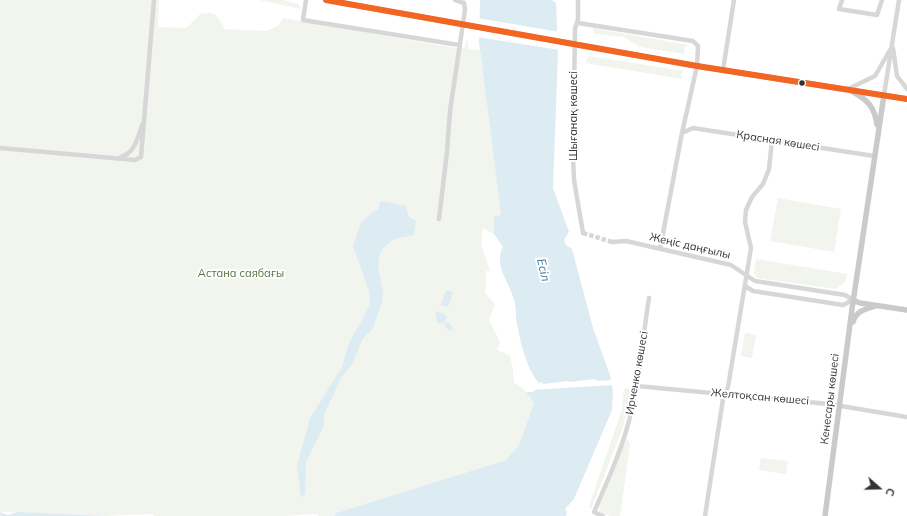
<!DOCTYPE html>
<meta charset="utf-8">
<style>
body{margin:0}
#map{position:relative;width:907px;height:516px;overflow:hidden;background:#fff;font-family:Mulish,sans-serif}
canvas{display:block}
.north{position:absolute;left:859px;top:468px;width:40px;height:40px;-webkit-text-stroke:3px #fff;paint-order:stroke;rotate:110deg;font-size:11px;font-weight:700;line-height:16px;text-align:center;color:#333}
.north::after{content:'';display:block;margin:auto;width:14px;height:18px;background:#333;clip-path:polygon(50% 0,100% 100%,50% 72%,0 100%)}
</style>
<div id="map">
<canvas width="907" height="516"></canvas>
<div class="north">С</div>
</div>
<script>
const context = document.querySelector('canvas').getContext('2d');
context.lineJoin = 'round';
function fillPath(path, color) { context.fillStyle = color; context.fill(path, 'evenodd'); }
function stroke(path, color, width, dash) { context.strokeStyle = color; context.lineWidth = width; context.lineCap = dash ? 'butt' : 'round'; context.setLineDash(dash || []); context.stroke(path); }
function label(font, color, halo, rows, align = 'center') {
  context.font = font + ' Mulish,sans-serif'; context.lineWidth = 4; context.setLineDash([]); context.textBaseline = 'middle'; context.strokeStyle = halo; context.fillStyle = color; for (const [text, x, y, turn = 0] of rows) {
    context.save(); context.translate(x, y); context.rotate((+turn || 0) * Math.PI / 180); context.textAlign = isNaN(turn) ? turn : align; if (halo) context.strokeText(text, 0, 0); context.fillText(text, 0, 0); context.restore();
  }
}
const green = new Path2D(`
 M0 0H159L158 27 186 28 200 14 211 13 216 15 224 27 223 29 266 31 278 26 283 18 455 48H465L466 40 468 42V49L480 50 501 215 494 216V234L483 228 481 244 490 271H486C485 279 487 285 485 293L495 304 489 320 500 342 497 350 510 356 513 369 514 383C522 385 529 396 534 403L519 445 506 460 336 513 334 516H319L316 514 284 516H154L153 514 104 516 0 512Z
 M259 0H283L299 4 301 9Z
 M592 28 688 45 684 48 685 54 640 47 624 37 595 34Z
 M589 56 684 71 681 74 682 79 585 63Z
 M778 198 841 209 834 252 770 241Z
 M756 259 847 274 845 282 836 289 757 278 754 274Z
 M745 333 756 335 752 358 741 356Z
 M627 388 633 391 622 430 591 509 589 506 622 409 624 389Z
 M627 437 630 445 620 516H610L599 512V507Z
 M761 458 788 461 786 474 759 470Z`);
const water = new Path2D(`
 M480 0H552L556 3 558 53 553 188 569 232 564 240 566 245 572 249 593 328 610 375 613 392 612 410 574 499 565 509 567 512 566 516H334L336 513 506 460 519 445 534 403 526 392H533L537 388 538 382C526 368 519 337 516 318 516 312 516 306 514 300 510 283 493 265 503 247L494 234V216L501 215 479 42Z
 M381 201 406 206 408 216 416 221 414 235 394 239 384 247 380 254 378 267 383 292 382 302 372 330 363 338 352 364 341 378 324 415V425L306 462 305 494 301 497 297 466 310 418 342 367 349 343 365 315 370 303 369 291 353 246 361 223 371 213 379 209V204Z
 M446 290 453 292 448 307 441 305Z
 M435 311 445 314 447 318 444 321 447 323 448 322 453 329 450 331 444 326 446 325 443 322 440 324 437 322Z
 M0 512 8 515 17 512 104 516H0Z`);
const pier = new Path2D(`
 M477 18 560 32V50L477 37Z
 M594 379 597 381 613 380 614 385 530 390 540 382 544 384 567 381 570 382Z`);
const minorTunnel = new Path2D(`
 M583 233 612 242`);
const minor = new Path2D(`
 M306 0 303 20 459 45
 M578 0V19L575 29 573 155 574 180 583 233
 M842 0 839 9 877 15 882 0
 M578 23 693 41 698 46 697 66 682 133 660 249
 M893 48 897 76 907 89
 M723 70 734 0
 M848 89 875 76 890 50
 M884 95 899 0
 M682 133 693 128 874 156
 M0 148 135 160 141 157 154 0
 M121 157C136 152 138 136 143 123
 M439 219 447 152 450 111 465 10 464 3 455 0
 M612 242 626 241 731 265 755 281 845 295 853 300
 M745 286 753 291 843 305 853 300
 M637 386 829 404 907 417
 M603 516 594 512C608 480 623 447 631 413 640 375 643 336 649 298
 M705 516 723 399 728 387 751 248 745 222 746 210 752 197 763 184 769 169 772 140`);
const major = new Path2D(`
 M326 0 697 66 907 99
 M853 92C868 100 875 108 877 125
 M853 300 860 303 907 310
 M853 322C856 311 865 309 875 306
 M825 516 852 309 884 95`);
const bus1 = new Path2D(`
 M326 0 697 66 907 99`);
const markers = [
 [802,83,3.5,"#333"]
];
const streetNames = [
 ["Шығанақ көшесі",574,116,-90],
 ["Красная көшесі",778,141,9],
 ["Жеңіс даңғылы",690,246,13],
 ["Ирченко көшесі",637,373,-80],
 ["Желтоқсан көшесі",760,397,5],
 ["Кенесары көшесі",830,399,-83]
];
const parkNames = [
 ["Астана саябағы",241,274]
];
const waterNames = [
 ["Есіл",543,270,77]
];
fillPath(green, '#f1f5ed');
fillPath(water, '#ddebf3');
fillPath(pier, '#fff');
stroke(minorTunnel, '#d6d6d6', 4.5, [4.5, 2]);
stroke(minor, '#d7d7d7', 4.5);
stroke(major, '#cacaca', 5.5);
stroke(bus1, '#f26522', 6);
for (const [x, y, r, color] of markers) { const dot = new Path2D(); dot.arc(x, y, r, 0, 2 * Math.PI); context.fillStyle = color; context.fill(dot); stroke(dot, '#fff', 1.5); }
label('11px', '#333', '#fff', streetNames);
label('11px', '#56703f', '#fff', parkNames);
label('italic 12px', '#3f7597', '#fff', waterNames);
</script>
